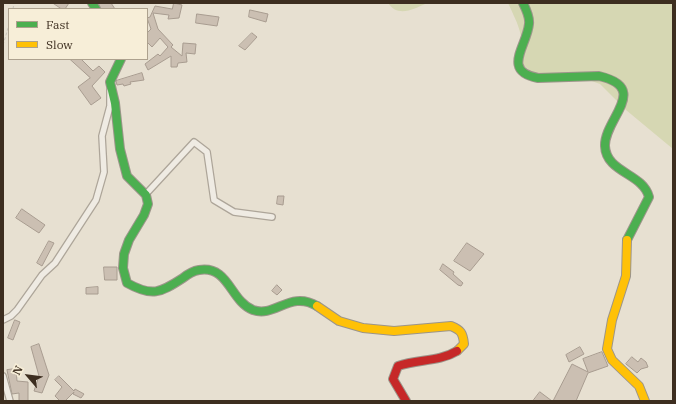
<!DOCTYPE html>
<style>
body{margin:0}
#map{position:relative;width:676px;height:404px;overflow:hidden;background:#e7e0d1;font-family:"IBM Plex Serif",serif}
canvas{display:block}
.frame{position:absolute;inset:0;border:4px solid #3d2e20;pointer-events:none}
.legend{position:absolute;left:8px;top:8px;width:140px;height:52px;box-sizing:border-box;background:#f7eed8;border:1px solid #ada18e;margin:0;padding:5px 7px;list-style:none;font-size:12px;color:#3d2e20}
.legend li{display:flex;align-items:center;gap:8px;height:20px}
.legend b{width:20px;border:1px solid #ada18e}
.north{position:absolute;left:8px;top:356px;width:40px;height:40px;-webkit-text-stroke:3px #f7eed8;paint-order:stroke;rotate:298deg;font-size:11px;font-weight:700;line-height:16px;text-align:center;color:#3d2e20}
.north::after{content:'';display:block;margin:auto;width:14px;height:18px;background:#3d2e20;clip-path:polygon(50% 0,100% 100%,50% 72%,0 100%)}
</style>
<div id="map">
<canvas width="676" height="404"></canvas>
<div class="frame"></div>
<ul class="legend">
<li><b style="height:5px;background:#4caf50"></b>Fast</li>
<li><b style="height:5px;background:#ffc107"></b>Slow</li>
</ul>
<div class="north">N</div>
</div>
<script>
const context = document.querySelector('canvas').getContext('2d');
context.lineJoin = 'round';
function fillPath(path, color) { context.fillStyle = color; context.fill(path, 'evenodd'); }
function stroke(path, color, width, dash) { context.strokeStyle = color; context.lineWidth = width; context.lineCap = dash ? 'butt' : 'round'; context.setLineDash(dash || []); context.stroke(path); }
const green = new Path2D(`
 M388 3H427C414 9 398 18 388 3Z
 M508 3H673V149L626 110 600 84 586 79H555L533 73 520 63C525 36 519 27 508 3Z`);
const building = new Path2D(`
 M53 3H69L65 9H62Z
 M99 3H111L115 9H101Z
 M174 3 182 5 179 18 168 19 169 15 153 13 158 29 173 45 171 47 182 56 183 43 196 44 195 54 186 53 187 62 178 63 177 67H171V56L148 70 145 64 158 54 160 56 168 47 160 38 152 47 147 42V33L151 29 147 18 150 17 155 6 172 9Z
 M250 10 268 14 266 22 249 17Z
 M197 14 219 17 217 26 196 23Z
 M252 33 257 37 245 50 239 46Z
 M70 59H81L93 71 99 66 105 72 92 86 101 98 91 105 78 87 90 78Z
 M142 73 144 80 130 82 131 84 124 86 123 84 117 85 116 81Z
 M278 196H284L283 205 277 204Z
 M22 209 45 225 39 233 16 218Z
 M49 241 54 243 42 266 37 263Z
 M467 243 484 254 470 271 454 261Z
 M443 264 454 272 453 274 463 283 461 286 458 285 440 270Z
 M104 267H117V280H105Z
 M277 285 282 290 277 295 272 291Z
 M98 287V294H86V288Z
 M15 320 20 322 13 340 8 338Z
 M39 344 49 375 42 393 34 391 39 376 31 347Z
 M580 347 584 354 569 362 566 355Z
 M602 352 608 366 588 373 576 401H553L572 364 588 372 583 359Z
 M632 357 638 362 641 358 646 362 648 367 641 369 637 373 626 364Z
 M16 369 17 381 28 382V401H19V393L12 394 7 370Z
 M59 376 74 391 75 389 84 394 81 398 73 394 74 392 65 401H60L55 396 62 387 55 380Z
 M540 392 552 401H533Z`);
const path = new Path2D(`
 M13 9 14 3
 M3 45 9 25`);
const street = new Path2D(`
 M146 194 194 142 207 152 214 200 234 212 272 217
 M3 320 11 316 17 310 42 275 55 263 96 200 104 172 102 136 110 106V91
 M3 376 10 401`);
const fast = new Path2D(`
 M92 3 96 9
 M523 3C526 9 530 17 529 24 527 46 501 71 538 78L599 76C651 88 604 119 605 146 606 173 643 173 649 197L627 240
 M121 59 110 82 115 103 120 149 127 176 146 195 148 204 144 215 129 240 124 254 123 268 127 283C152 297 160 293 183 278 188 274 193 271 199 270 229 265 230 301 253 310 275 318 290 290 317 306`);
const slow = new Path2D(`
 M627 240 626 276 612 320 607 349 612 360 639 386 645 401
 M317 306 339 321 363 328 394 331 451 326C461 330 463 333 464 344L457 351`);
const jam = new Path2D(`
 M406 401 393 379 398 366C418 359 439 362 457 351`);
fillPath(green, '#d6d7b3');
fillPath(building, '#cbbfb2');
stroke(building, '#a89c90', 1);
stroke(street, '#ada599', 8);
stroke(fast, '#9c958a', 10);
stroke(slow, '#9c958a', 10);
stroke(jam, '#9c958a', 10);
stroke(path, '#c8c2b9', 1, [3, 2]);
stroke(street, '#efebe3', 5.5);
stroke(fast, '#4caf50', 8);
stroke(slow, '#ffc107', 8);
stroke(jam, '#c62828', 8);
</script>
